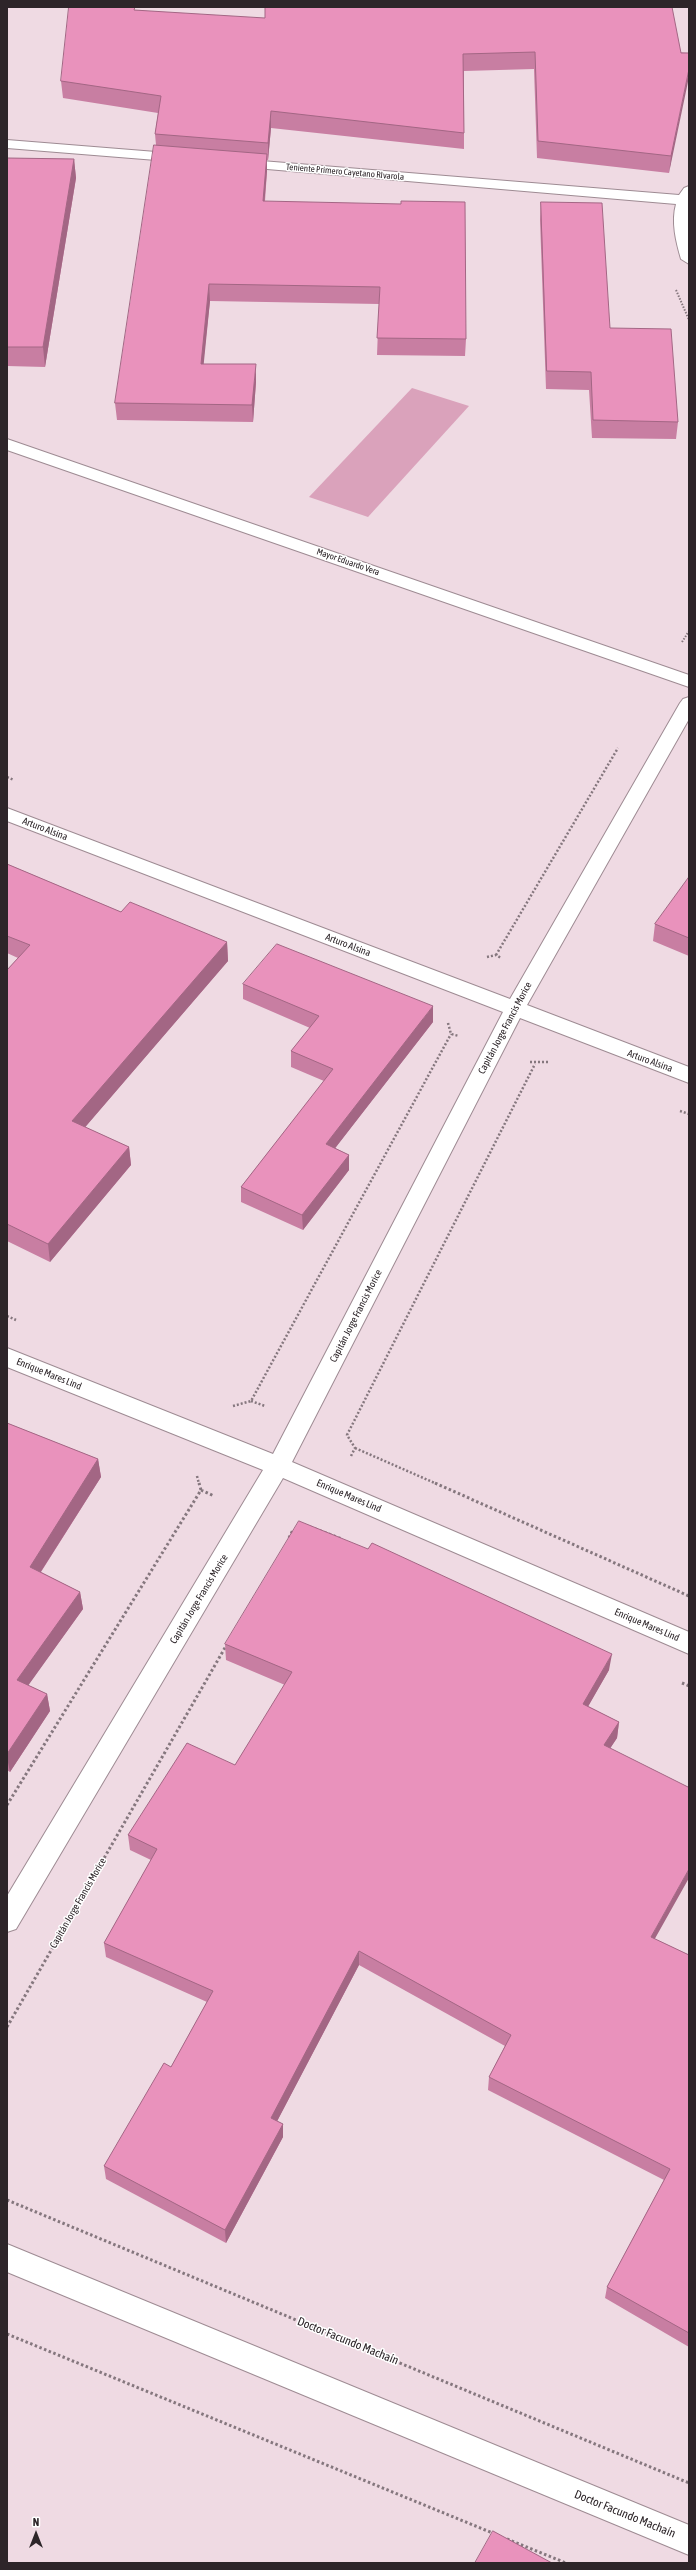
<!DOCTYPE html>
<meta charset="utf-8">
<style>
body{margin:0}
#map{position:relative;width:696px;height:2570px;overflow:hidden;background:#efdae3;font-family:"Asap Condensed",sans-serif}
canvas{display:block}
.frame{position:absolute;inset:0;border:8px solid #2d2529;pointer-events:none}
.north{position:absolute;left:16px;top:2514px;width:40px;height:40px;-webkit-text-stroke:3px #fff;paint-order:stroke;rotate:0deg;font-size:11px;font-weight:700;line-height:16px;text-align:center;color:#2d2529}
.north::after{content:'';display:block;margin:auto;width:14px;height:18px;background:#2d2529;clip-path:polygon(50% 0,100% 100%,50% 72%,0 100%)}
</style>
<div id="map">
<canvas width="696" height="2570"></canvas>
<div class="frame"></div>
<div class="north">N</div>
</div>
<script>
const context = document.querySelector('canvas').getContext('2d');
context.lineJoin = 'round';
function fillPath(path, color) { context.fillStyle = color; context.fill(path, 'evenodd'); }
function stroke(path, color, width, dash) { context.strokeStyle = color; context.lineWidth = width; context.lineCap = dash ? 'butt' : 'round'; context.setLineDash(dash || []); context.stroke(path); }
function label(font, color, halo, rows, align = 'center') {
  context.font = font + ' "Asap Condensed",sans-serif'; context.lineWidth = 3; context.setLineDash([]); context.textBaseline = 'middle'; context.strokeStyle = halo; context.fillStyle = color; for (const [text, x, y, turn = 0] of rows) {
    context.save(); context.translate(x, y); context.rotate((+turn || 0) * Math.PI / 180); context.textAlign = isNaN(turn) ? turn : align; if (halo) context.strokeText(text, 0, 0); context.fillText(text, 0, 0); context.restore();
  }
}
const green = new Path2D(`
 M412 388 469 406 368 517 309 497Z`);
const pathFar2 = new Path2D(`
 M676 290 689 320
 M682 642 689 631`);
const pathFar1 = new Path2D(`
 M7 777 14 780
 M496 955 618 748
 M487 957 496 955 501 958
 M448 1023 451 1034 459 1036
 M530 1062H548
 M680 1111 689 1114
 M7 1316 16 1320
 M251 1401 265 1406
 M233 1406 251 1401 451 1034
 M355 1448 437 1484
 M351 1456 355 1448 347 1435 535 1064
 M197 1476 199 1484`);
const path = new Path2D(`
 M435 1483 689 1596
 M201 1490 214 1496
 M310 1527 342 1539
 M289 1538 293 1530
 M682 1683 689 1686
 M7 1805 201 1490 199 1483
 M7 2027 226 1646
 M7 2200 689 2483
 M7 2334 495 2534
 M507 2539 566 2563`);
const minor = new Path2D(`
 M7 140 181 154 188 158 181 162 7 148Z
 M237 159 679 195 684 188 689 186V264L681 259C676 242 671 222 676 204L232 166 230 163Z
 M7 439 689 675V687L7 450Z
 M689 697V719L527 1005 689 1067V1083L520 1018 292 1462 689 1632V1654L283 1478 16 1929 7 1932V1896L263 1470 7 1367V1348L273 1454 503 1012 7 821V808L510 999 680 703 683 699Z`);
const secondary = new Path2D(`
 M7 2244 689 2525V2555L7 2272Z`);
const wall = new Path2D(`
 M135 10 689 53 669 173 537 158 534 69 464 71V149L271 128 268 160H267V171L265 201 466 339 465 356 377 355 379 304 210 301 203 364 256 382 253 422 117 420 115 403 156 145 155 134 158 113 63 98 61 81Z
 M7 158 74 159 76 178 45 367 7 366Z
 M541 202 610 328 678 422 676 439 592 438 589 390 546 389 540 220Z
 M7 864 121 912 227 942 228 961 85 1127 129 1147 131 1165 50 1262 7 1241V970L18 958 7 953Z
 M689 877V956L653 941 655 924Z
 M243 984 433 1022 335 1148 349 1155V1170L303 1230 241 1202V1187L324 1081 291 1067V1051L310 1028 243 999Z
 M7 1423 98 1459 101 1477 41 1572 80 1592 83 1609 28 1685 47 1694 50 1711 10 1772 7 1770Z
 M225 1644 609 1670 588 1706 619 1722 617 1738 610 1748 655 1939 689 1955V2347L605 2298 607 2287 664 2180 488 2090 489 2077 505 2046 359 1965 277 2121 283 2124V2137L226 2243 106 2179 104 2166 171 2067 207 2002 106 1957 104 1943 151 1860 130 1850 128 1835 235 1765 285 1685 226 1660Z`);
const shadedWall = new Path2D(`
 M689 69V77L669 173 671 156Z
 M271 111V128L268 160V143Z
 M267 154V171L263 218V201Z
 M74 159 76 178 45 367 43 347Z
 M209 284 210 301 202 381 201 364Z
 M256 364V382L253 422 252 405Z
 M227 942 228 961 75 1139 72 1121Z
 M433 1006V1022L326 1160V1144Z
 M129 1147 131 1165 50 1262 48 1244Z
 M349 1155V1170L303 1230 302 1215Z
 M98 1459 101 1477 33 1584 30 1567Z
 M80 1592 83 1609 20 1697 17 1680Z
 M612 1654 609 1670 581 1719 583 1704Z
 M47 1694 50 1711 10 1772 7 1758V1754Z
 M619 1722 617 1738 602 1761 604 1745Z
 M689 1869V1878L648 1951 651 1937Z
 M359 1951V1965L272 2131 271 2118Z
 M283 2124V2137L226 2243 225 2230Z`);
const building = new Path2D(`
 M69 7H135L134 10 265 18V7H672L681 53H689V69L671 156 538 141 535 52 463 54 464 133 271 111 268 143 155 134 161 96 61 81Z
 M154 145 267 154 263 201 401 204V201L465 202 466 339 377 338 380 287 209 284 201 364H256L252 405 115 403Z
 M7 158 74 159 43 347H7Z
 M541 202 602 203 610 328 671 329 678 422 593 420 591 372 547 371Z
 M7 864 121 912 130 902 227 942 72 1121 129 1147 48 1244 7 1224V970L30 945 7 936Z
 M689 877V938L655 924Z
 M277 944 433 1006 326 1144 349 1155 302 1215 241 1187 333 1069 291 1051 319 1016 243 984Z
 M7 1423 98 1459 30 1567 80 1592 17 1680 47 1694 7 1754Z
 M299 1521 368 1549 372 1543 612 1654 583 1704 619 1722 604 1745 688 1787 689 1786V1869L651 1937 689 1955V2333L607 2287 670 2169 489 2077 511 2035 359 1951 271 2118 283 2124 225 2230 104 2166 164 2063 171 2067 213 1991 104 1943 157 1849 128 1835 187 1743 235 1765 292 1672 225 1644Z
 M493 2531 552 2563H475Z`);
const farStreetnames = [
 ["Teniente Primero Cayetano RIvarola",345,172,5],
 ["Mayor Eduardo Vera",348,562,19]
];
const streetNames = [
 ["Arturo Alsina",45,829,21],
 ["Arturo Alsina",348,945,21],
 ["Capitán Jorge Francis Morice",505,1028,-62],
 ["Arturo Alsina",650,1061,20],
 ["Capitán Jorge Francis Morice",356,1316,-63],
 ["Enrique Mares Lind",49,1374,22],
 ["Enrique Mares Lind",349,1496,23],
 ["Capitán Jorge Francis Morice",199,1599,-59],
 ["Enrique Mares Lind",647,1625,23],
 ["Capitán Jorge Francis Morice",78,1903,-60]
];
const nearStreetnames = [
 ["Doctor Facundo Machaín",348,2341,22],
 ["Doctor Facundo Machaín",625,2514,22]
];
fillPath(green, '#daa2bb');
stroke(minor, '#9e8b93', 2);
stroke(secondary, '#9e8b93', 2);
stroke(pathFar2, '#85777e', 2, [1.5, 1.5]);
stroke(pathFar1, '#85777e', 2.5, [2, 2]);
stroke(path, '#85777e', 3, [2.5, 2.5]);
fillPath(minor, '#fff');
fillPath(secondary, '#fff');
fillPath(wall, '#c87ea2');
fillPath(shadedWall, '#a36684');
fillPath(building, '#e992bc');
stroke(building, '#a36684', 1);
label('9px', '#2d2529', '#fff', farStreetnames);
label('10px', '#2d2529', '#fff', streetNames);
label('12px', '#2d2529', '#fff', nearStreetnames);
</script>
